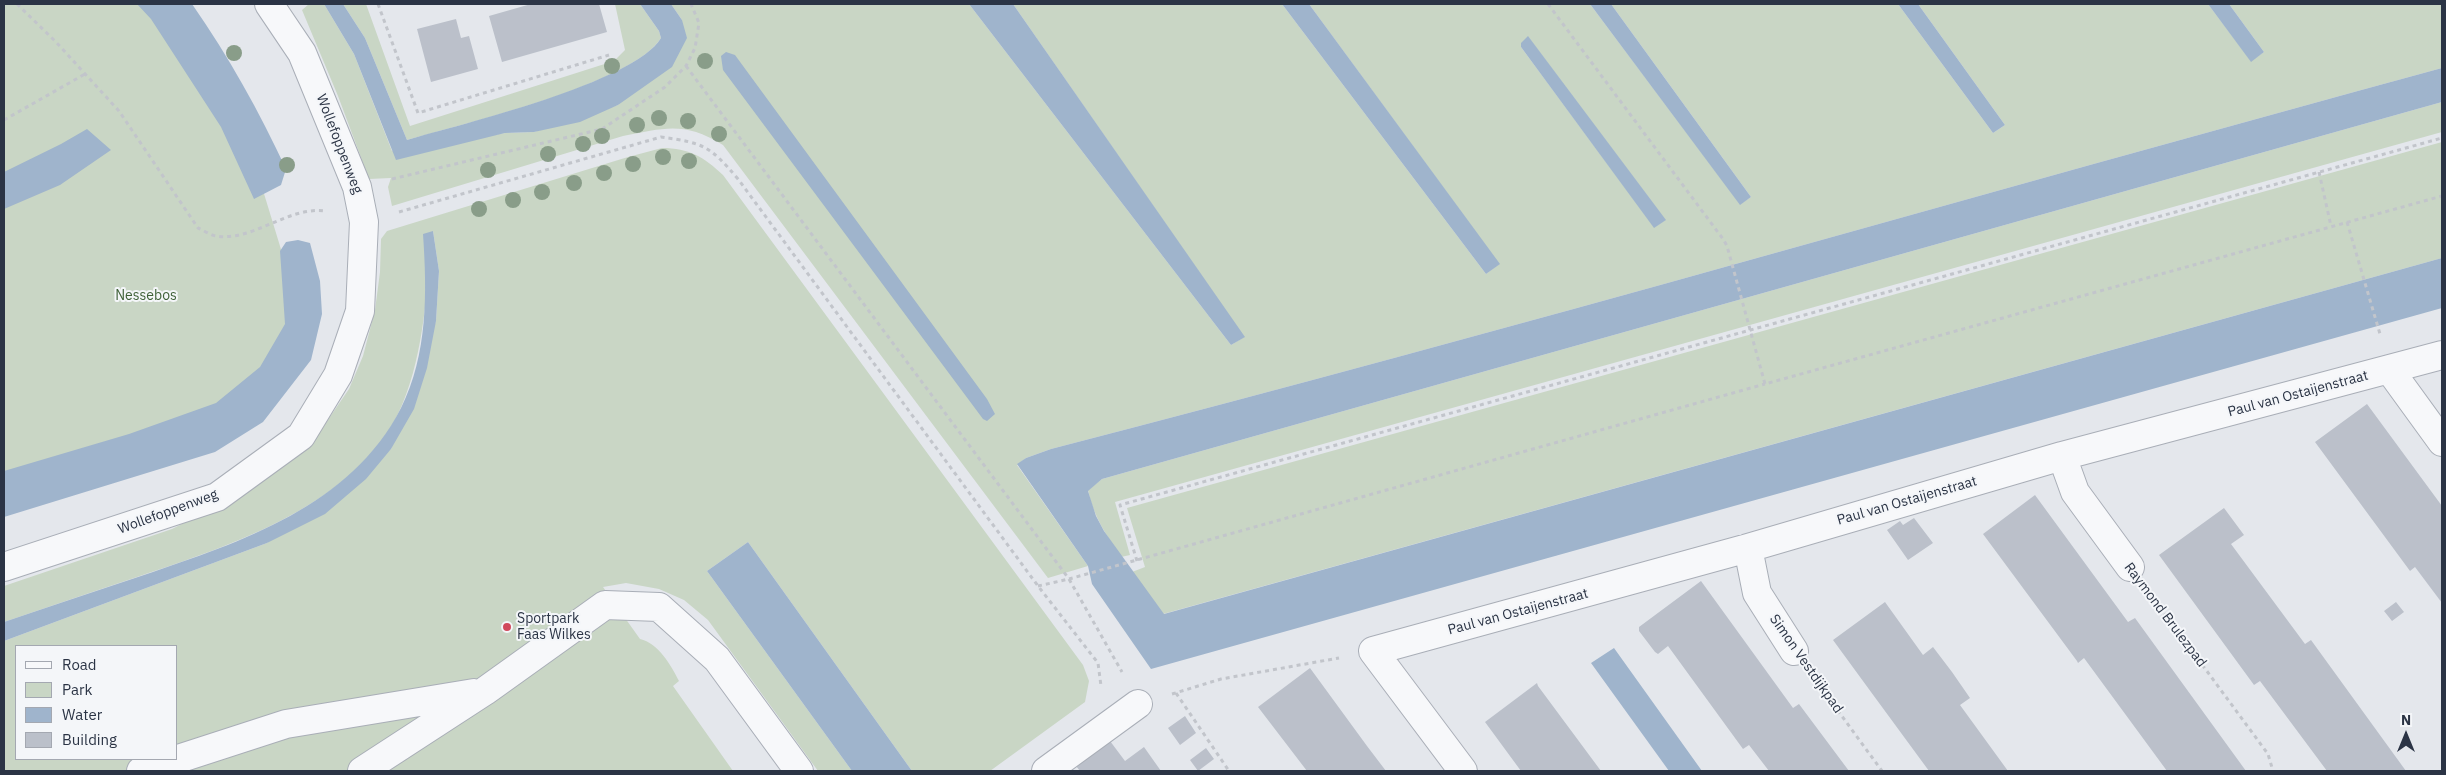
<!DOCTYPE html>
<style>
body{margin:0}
#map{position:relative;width:2446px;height:775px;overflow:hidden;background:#e4e7ec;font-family:"IBM Plex Sans",sans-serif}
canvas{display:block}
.frame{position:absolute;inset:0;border:5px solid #2b3445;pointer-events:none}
.legend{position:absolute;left:15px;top:645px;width:162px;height:115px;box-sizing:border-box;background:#f4f6f9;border:1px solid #a4a8b1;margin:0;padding:6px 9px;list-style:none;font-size:15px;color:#2b3445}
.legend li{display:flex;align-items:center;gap:10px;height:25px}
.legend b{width:25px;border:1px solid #a4a8b1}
.north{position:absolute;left:2381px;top:710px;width:50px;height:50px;-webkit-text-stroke:4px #f4f6f9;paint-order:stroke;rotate:0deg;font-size:14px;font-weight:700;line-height:20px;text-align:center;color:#2b3445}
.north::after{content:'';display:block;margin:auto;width:18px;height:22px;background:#2b3445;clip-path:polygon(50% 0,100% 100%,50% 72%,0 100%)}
</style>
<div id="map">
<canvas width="2446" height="775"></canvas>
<div class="frame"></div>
<ul class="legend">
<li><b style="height:6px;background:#f7f8fa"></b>Road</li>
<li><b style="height:14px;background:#c9d6c5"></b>Park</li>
<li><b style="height:14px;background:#9fb4cc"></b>Water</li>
<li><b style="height:14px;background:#bbc0ca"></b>Building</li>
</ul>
<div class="north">N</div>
</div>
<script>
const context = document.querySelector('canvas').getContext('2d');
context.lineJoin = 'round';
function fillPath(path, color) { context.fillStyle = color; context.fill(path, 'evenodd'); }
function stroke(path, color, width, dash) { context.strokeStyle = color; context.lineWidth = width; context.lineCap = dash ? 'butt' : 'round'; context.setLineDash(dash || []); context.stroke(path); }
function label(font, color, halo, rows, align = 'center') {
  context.font = font + ' "IBM Plex Sans",sans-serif'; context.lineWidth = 4; context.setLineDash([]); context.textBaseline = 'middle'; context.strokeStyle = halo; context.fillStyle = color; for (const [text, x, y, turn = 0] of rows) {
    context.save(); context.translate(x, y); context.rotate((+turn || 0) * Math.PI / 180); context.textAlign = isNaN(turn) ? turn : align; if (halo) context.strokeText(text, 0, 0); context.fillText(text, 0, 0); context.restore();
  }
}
const green = new Path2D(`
 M4 4H156L229 79 305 328 250 412 4 494Z
 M309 4H324L354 54 392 151 505 133 534 132 618 105 682 20 671 4H969L1231 345 1244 337 1013 4H1282L1486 274 1499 264 1309 4H1590L1740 204 1751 197 1611 4H1898L1993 133 2005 125 1918 4H2208L2251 61 2264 52 2229 4H2442V68C1978 194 1517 329 1051 449L1026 458 1017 465 1088 566 1048 578 723 145C684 121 665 128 623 136L392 206 388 187 391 178 369 179 338 96 302 10ZM1528 37 1665 220 1654 227 1521 47Z
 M343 4H366L410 126 614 61 625 50 615 4H640L659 31 661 38C633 84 462 124 407 140L365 38Z
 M2442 102V132L1115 502 1130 555 1121 557C1107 536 1093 516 1088 490L1102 479Z
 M2442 142V258L1163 614 1132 572 1145 567 1127 508Z
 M662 148C689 148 704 157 723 175L1083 665 1089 681 1085 702 990 771H912L748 542 707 571 852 771H818L708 620 684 600 659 589 626 583 603 587 640 639C658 643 671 665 679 681L673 686 733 771H4V641L267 543 391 449 436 321 439 271 433 231C426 291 425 350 402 405 361 504 229 546 137 577 92 592 48 607 4 622V586L172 529 245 492 287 462 321 430 349 389 363 356 375 310 380 272 381 239 387 231 628 157ZM16 646H176V759H16Z`);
const water = new Path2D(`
 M137 4H192C229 57 259 111 286 169L281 185 254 199 221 127 151 19Z
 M324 4H343L365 38 407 140C461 124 634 83 661 38L659 31 640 4H671L682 20 687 38 672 67 618 105 580 122 534 132 505 133 396 160 354 54Z
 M969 4H1013L1245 337 1231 345Z
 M1282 4H1309L1500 264 1486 274Z
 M1590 4H1611L1751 197 1740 205Z
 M1898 4H1918L2005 125 1993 133Z
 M2208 4H2229L2264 52 2251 62Z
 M1528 36 1666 220 1654 228 1521 47V43Z
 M726 52 735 55 987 399 995 414 987 421 983 419 723 70 721 56Z
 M2442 68V102L1102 479 1088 491 1096 516 1104 531 1164 614 2442 258V308L1151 669 1092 584 1088 566 1017 464 1026 458 1051 449C1517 329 1978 194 2442 68Z
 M87 129 111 150 60 185 4 209V172L61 144Z
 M433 231 439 271 436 321 427 368 414 409 391 449 366 479 325 514 267 543 4 641V622C50 606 97 591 144 575 241 542 351 506 401 408 428 354 427 293 423 234Z
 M298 240 310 243 320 281 322 314 311 360 263 422 215 452 4 517V471L129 434 216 403 260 367 285 324 280 251 286 242Z
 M748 542 912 771H852L707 571Z
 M1614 648 1702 771H1669L1591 663Z`);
const building = new Path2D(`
 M531 4H599L607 32 502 62 489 16Z
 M456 19 461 38 469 36 478 69 431 82 417 29Z
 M2367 404 2442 506V603L2415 567 2410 571 2315 442Z
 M2035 495 2128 622 2135 618 2246 771H2167L2084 658 2078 663 2077 661 1983 534Z
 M2224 508 2244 535 2231 544 2305 644 2311 640 2406 771H2327L2260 681 2254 685 2159 555Z
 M1914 518 1933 543 1908 560 1887 530 1900 521 1903 525Z
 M1701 581 1793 708 1799 704 1849 771H1769L1749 745 1743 749 1668 646 1658 654 1655 652 1639 631V627Z
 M1885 602 1923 655 1933 647 1952 672 1970 698 1960 705 2008 771H1929L1871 692 1833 640Z
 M2396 602 2404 612 2392 621 2384 611Z
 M1310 668 1367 746 1386 771H1307L1258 707Z
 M1537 683 1538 686 1601 771H1521L1485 722Z
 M1185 716 1196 733 1180 745 1168 728Z
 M1110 741 1125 761 1144 747 1161 771H1080L1076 766Z
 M1206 748 1214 759 1198 771 1190 760Z`);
const path = new Path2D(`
 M17 4 56 42 119 111 198 228C203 230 210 235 216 236 253 242 288 206 325 211
 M378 4 418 113 609 55
 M1548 4 1723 239 1727 246 1765 384 2442 196
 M686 66 1069 579 1765 384
 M4 120 85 74
 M2319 172 2331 226
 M392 179 602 129 665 87 686 66 695 48 699 23 691 4
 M399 212 661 137C704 143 710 146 738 179L1038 586 1098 663 1101 686
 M2347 222 2380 334
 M1137 561 1120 505 2442 138
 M1038 586 1069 579 1122 672
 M2150 594 2268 754 2273 771
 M1814 678 1882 771
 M1176 693 1229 771
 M1172 694 1221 679 1339 658`);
const minor = new Path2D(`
 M2389 369 2442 442
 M2062 456 2075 492 2130 567
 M1748 548 1757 593 1794 651
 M4 567 217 497 301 436 338 375 360 311 364 222 357 187 302 53 269 4
 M141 771 286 724 474 693
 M362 771 485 691 605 605 659 607 717 659 799 771
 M1046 771 1138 704
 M1463 771 1373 651 1748 548 2062 456 2442 355`);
const trees = [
 [234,53],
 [705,61],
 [612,66],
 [659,118],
 [688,121],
 [637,125],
 [719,134],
 [602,136],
 [583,144],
 [548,154],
 [663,157],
 [689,161],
 [633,164],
 [287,165],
 [488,170],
 [604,173],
 [574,183],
 [542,192],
 [513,200],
 [479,209]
];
const markers = [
 [507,627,5,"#d1495b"]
];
const streetNames = [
 ["Wollefoppenweg",339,144,69],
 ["Paul van Ostaijenstraat",2298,394,-15],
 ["Paul van Ostaijenstraat",1907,501,-16],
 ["Wollefoppenweg",168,512,-20],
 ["Paul van Ostaijenstraat",1518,612,-15],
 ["Raymond Brulezpad",2165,615,53],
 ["Simon Vestdijkpad",1806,664,55]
];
const parkNames = [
 ["Nessebos",146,296]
];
const poiNames = [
 ["Sportpark",517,619],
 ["Faas Wilkes",517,635]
];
fillPath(green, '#c9d6c5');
fillPath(water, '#9fb4cc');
fillPath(building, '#bbc0ca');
stroke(minor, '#a9aeb7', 30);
stroke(path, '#c2c5cb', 3, [4, 4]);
stroke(minor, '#f7f8fa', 28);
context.fillStyle = '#899d89';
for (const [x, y] of trees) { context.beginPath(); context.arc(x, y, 8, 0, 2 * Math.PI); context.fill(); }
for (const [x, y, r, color] of markers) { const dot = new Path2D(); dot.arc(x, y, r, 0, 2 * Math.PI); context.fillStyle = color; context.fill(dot); stroke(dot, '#f4f6f9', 2); }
label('14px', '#2b3445', '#f4f6f9', streetNames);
label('14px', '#3f6138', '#f4f6f9', parkNames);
label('14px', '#2b3445', '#f4f6f9', poiNames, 'left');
</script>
